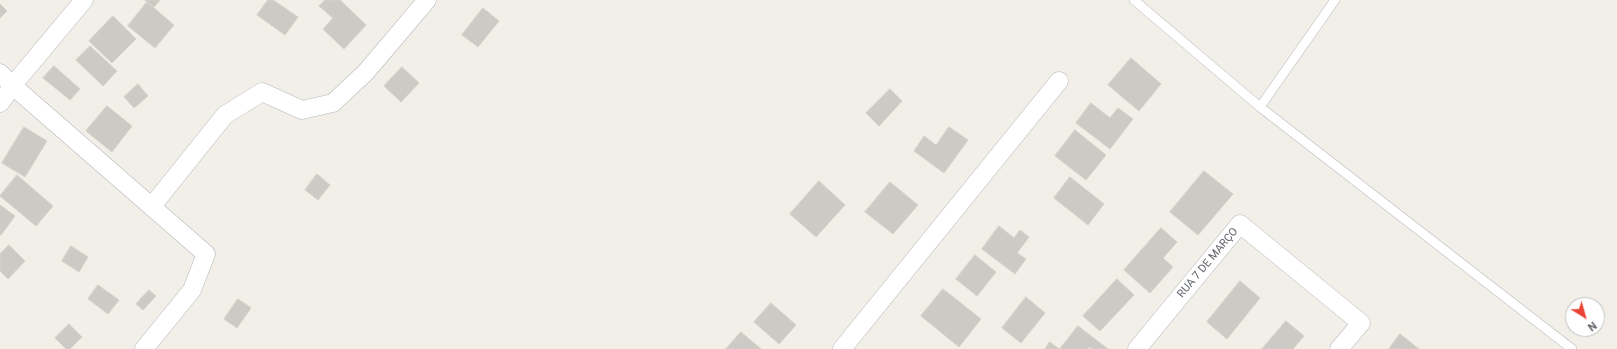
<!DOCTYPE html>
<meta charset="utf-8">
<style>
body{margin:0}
#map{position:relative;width:1617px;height:349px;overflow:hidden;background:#f1efe8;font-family:Roboto,sans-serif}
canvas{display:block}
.north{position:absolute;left:1565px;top:297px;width:40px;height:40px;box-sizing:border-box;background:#fff;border:1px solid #bfc1c3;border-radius:50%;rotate:143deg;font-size:11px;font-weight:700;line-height:16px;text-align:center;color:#5f6368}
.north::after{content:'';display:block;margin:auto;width:14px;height:18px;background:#ea4335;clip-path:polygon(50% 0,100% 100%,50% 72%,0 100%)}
</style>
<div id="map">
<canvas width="1617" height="349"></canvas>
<div class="north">N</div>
</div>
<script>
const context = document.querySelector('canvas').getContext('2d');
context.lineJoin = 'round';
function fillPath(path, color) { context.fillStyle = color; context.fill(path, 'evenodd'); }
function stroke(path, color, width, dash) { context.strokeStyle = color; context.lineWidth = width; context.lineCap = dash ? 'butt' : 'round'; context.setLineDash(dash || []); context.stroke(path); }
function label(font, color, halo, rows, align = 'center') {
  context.font = font + ' Roboto,sans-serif'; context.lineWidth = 4; context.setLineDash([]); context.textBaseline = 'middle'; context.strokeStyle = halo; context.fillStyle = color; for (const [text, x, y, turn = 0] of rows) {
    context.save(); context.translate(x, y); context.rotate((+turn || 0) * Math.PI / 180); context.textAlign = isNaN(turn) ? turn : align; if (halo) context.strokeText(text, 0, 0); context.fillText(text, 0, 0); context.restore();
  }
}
const building = new Path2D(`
 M145 0H160L154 7Z
 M268 0H273L298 17 285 35 257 15Z
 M325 0H340L366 25 344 49 323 29 333 18 319 6Z
 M147 2 174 25 155 48 128 26Z
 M0 4 7 11 0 18Z
 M483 8 499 21 478 47 462 35Z
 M113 16 136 39 112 63 89 41Z
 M90 46 117 71 103 86 76 60Z
 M1131 58 1161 84 1139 111 1108 85Z
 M54 66 80 89 70 100 43 78Z
 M402 67 419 83 401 102 384 86Z
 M138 84 148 96 134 108 124 97Z
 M890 89 902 101 879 126 866 113Z
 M1091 103 1110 118 1118 108 1133 119 1110 149 1076 123Z
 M107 106 132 126 112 152 86 131Z
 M24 127 47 141 25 177 2 163Z
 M949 127 968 140 944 173 914 151 924 136 936 145Z
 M1075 130 1106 155 1086 180 1055 156Z
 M1204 171 1233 194 1198 235 1170 212Z
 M317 174 330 185 318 200 305 190Z
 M17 175 53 206 36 226 0 196Z
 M1070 177 1104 204 1088 225 1054 198Z
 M819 181 845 205 816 237 790 214Z
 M890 182 918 205 893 234 865 212Z
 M0 205 15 216 1 235H0Z
 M999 226 1014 238 1020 230 1029 237 1017 253 1026 259 1015 274 982 249Z
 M1161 228 1177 242 1163 258 1173 267 1150 293 1124 270Z
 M9 245 25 261 8 279 0 271V254Z
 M71 246 88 257 79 272 62 261Z
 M975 255 996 272 977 296 956 279Z
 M1117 279 1134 295 1100 331 1083 316Z
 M1240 281 1260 298 1227 339 1207 322Z
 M98 285 119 300 108 314 88 299Z
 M943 289 981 319 959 347 921 316Z
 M149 290 156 296 143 310 136 304Z
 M1026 297 1045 313 1021 343 1002 328Z
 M238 299 251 308 237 328 224 319Z
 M771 303 796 325 779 344 754 322Z
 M1286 321 1304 336 1293 349H1262Z
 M69 324 82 337 70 349H66L55 338Z
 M1078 326 1108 349H1092L1089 347 1088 349H1060Z
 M741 332 761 349H726Z
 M1400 334 1419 349H1389Z
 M1050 342 1059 349H1045Z`);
const service = new Path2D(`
 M1134 0 1260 107 1572 349
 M1260 107 1335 0`);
const minor = new Path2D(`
 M0 73 13 86 206 254 192 290 144 349
 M0 103 18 79 84 0
 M152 206 225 115 262 92 302 110 333 103 366 72 427 0
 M842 349 1059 81
 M1137 349 1240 224 1361 323 1339 349`);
const streetNames = [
 ["RUA 7 DE MARÇO",1208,263,-50]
];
fillPath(building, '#cccac5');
stroke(building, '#d6d1c6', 1);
stroke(service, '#b5b8bc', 10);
stroke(minor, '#b5b8bc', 19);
stroke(service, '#fff', 9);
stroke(minor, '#fff', 18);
label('11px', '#5f6368', '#fff', streetNames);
</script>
